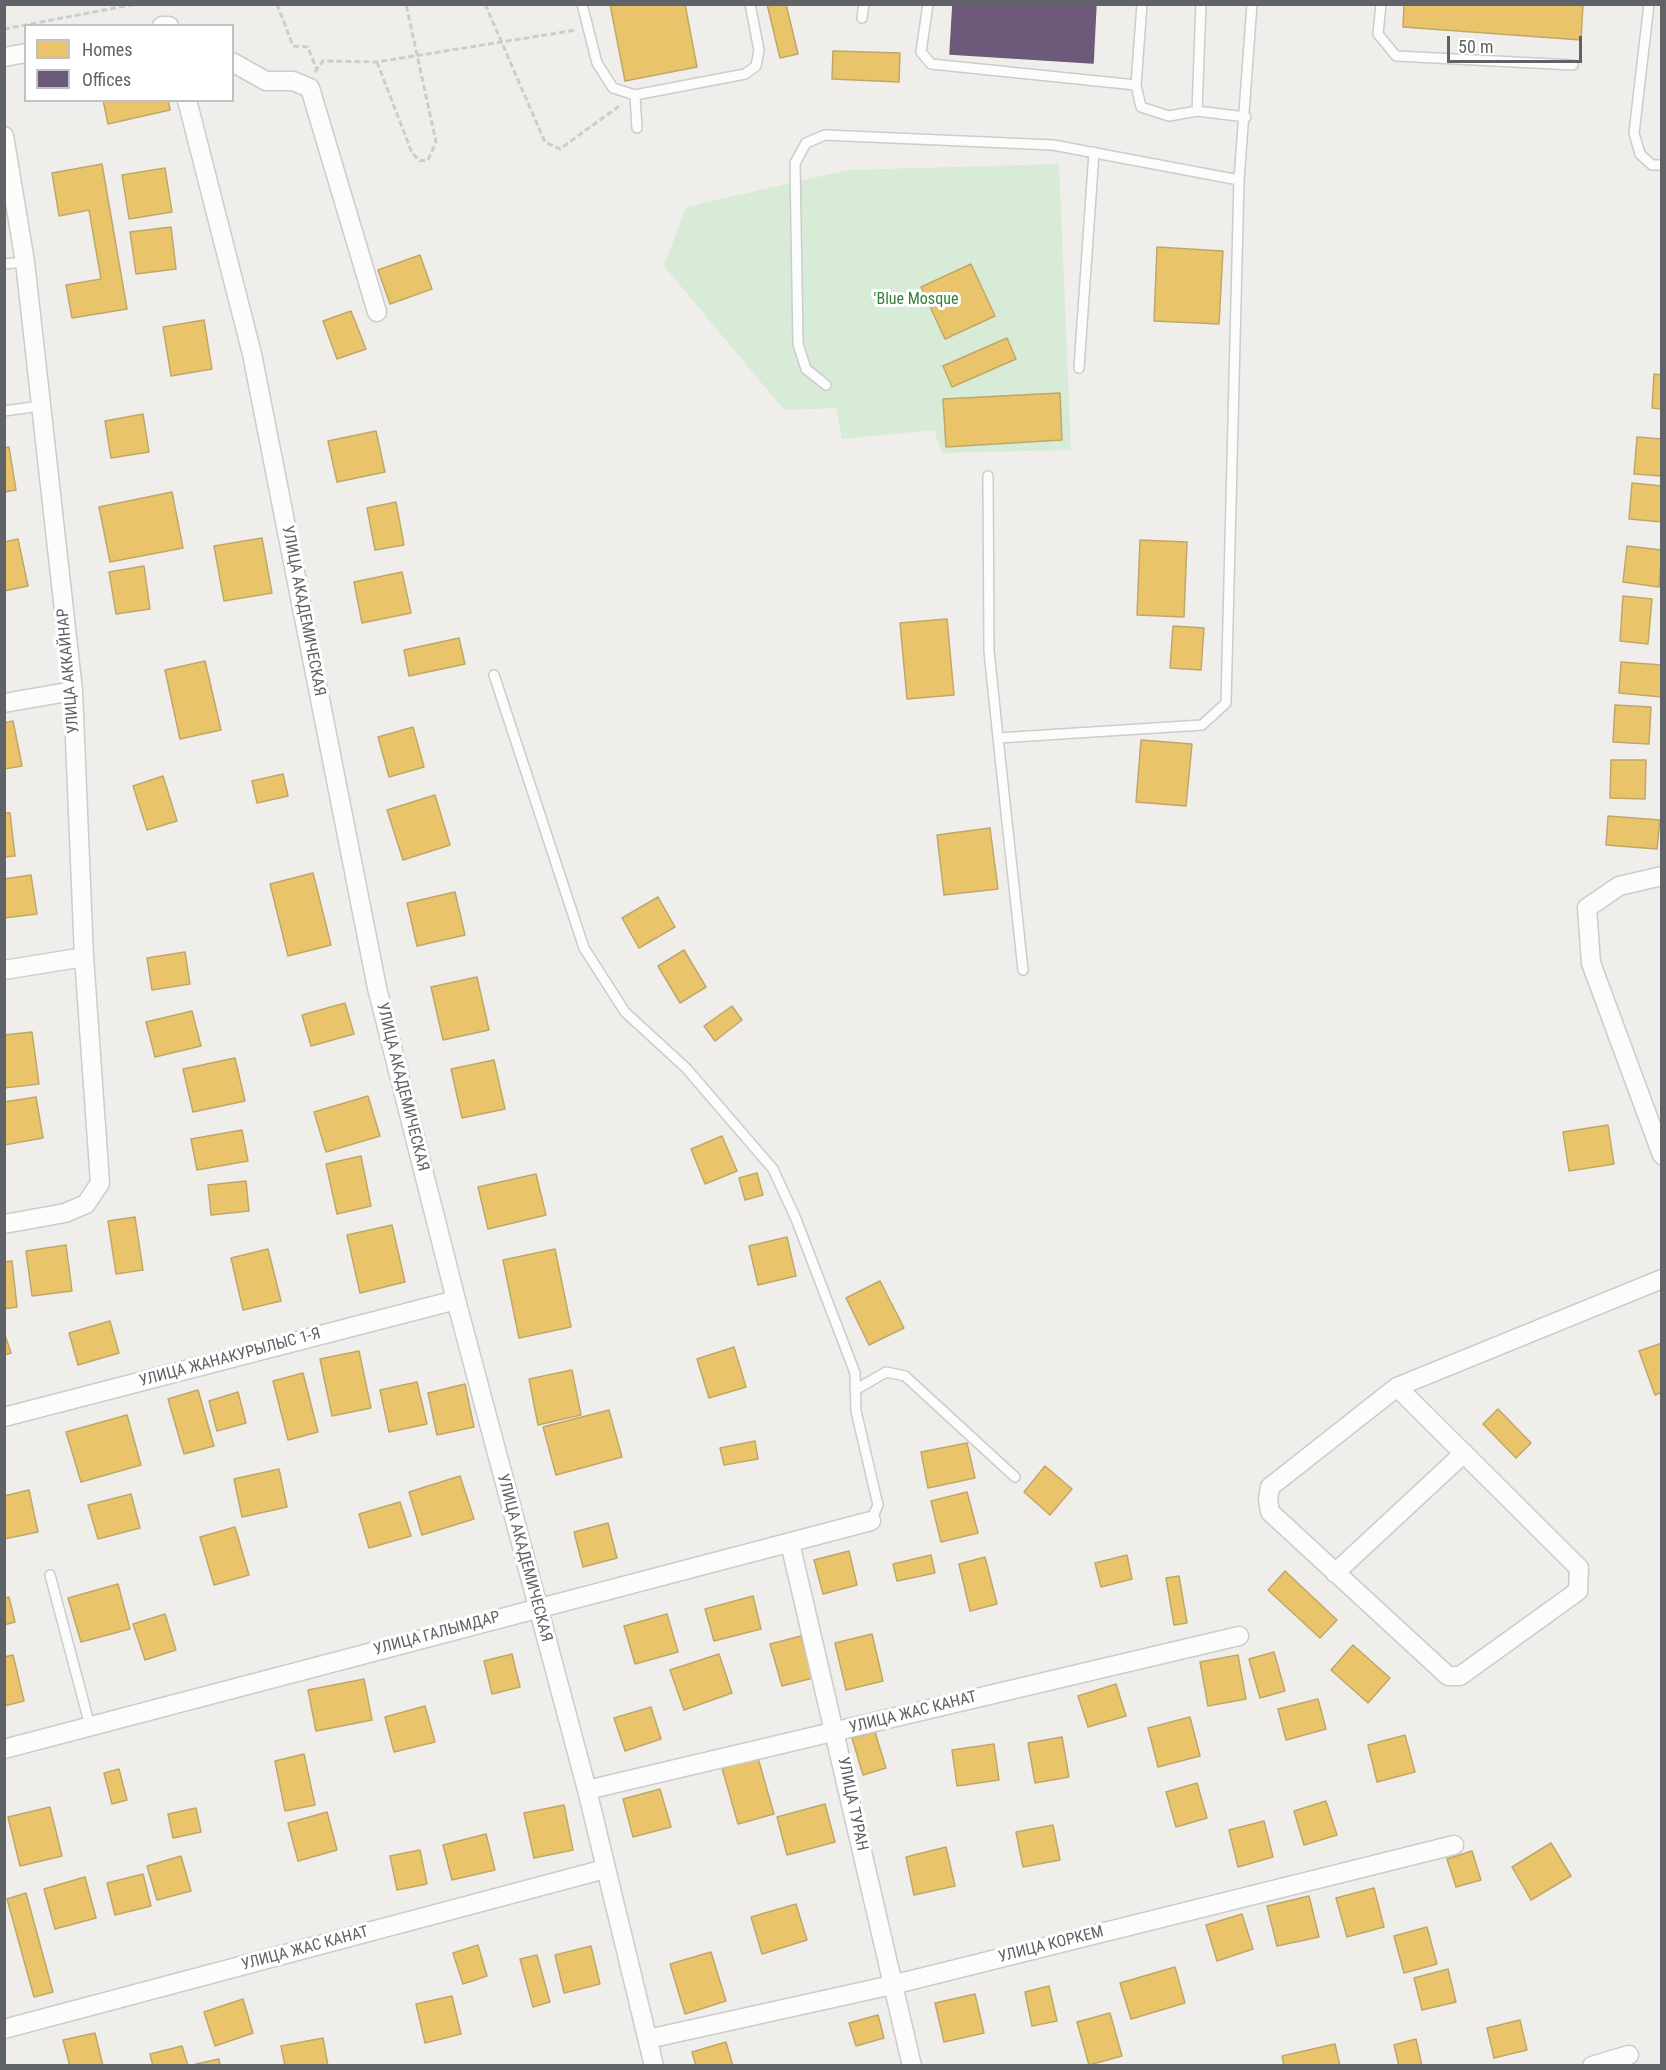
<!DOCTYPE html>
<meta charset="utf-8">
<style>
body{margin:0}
#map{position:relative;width:1666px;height:2070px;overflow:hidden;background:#efeeea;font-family:"Roboto Condensed",sans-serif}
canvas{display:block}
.frame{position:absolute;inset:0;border:6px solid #5f6368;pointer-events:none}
.legend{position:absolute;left:24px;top:24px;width:210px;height:78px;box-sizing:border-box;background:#fff;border:2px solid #bfc1c3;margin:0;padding:8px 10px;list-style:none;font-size:18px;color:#5f6368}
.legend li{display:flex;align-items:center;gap:12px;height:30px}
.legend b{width:30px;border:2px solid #bfc1c3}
.scale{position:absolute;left:1447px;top:36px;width:135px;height:27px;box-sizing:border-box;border:3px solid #5f6368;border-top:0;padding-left:8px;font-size:18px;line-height:21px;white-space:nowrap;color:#5f6368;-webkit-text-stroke:4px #fff;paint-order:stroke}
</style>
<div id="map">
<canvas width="1666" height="2070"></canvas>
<div class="frame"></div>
<ul class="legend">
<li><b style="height:16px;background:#e9c46a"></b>Homes</li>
<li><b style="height:16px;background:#6d597a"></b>Offices</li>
</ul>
<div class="scale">50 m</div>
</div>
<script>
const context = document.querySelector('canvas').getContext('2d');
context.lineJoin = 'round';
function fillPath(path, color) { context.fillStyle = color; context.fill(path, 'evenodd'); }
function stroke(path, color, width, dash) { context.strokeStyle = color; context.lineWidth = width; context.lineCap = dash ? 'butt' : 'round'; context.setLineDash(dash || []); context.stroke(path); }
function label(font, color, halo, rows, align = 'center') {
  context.font = font + ' "Roboto Condensed",sans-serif'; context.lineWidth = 6; context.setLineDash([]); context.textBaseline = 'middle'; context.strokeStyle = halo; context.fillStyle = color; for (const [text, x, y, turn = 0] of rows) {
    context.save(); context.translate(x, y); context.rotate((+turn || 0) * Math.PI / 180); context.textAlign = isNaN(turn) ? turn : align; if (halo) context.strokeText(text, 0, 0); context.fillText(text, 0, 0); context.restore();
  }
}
const green = new Path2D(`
 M1059 164 1071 450 942 453 934 430 842 439 836 408 784 410 664 266 686 207 848 170Z`);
const homes = new Path2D(`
 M610 4H685L697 67 625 81Z
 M767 4H786L798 54 780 58Z
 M1404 4H1583L1581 40 1403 27Z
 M833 51 900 53 899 82 832 79Z
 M103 100H168L170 110 108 124Z
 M102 164 127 309 72 318 66 285 101 279 89 210 59 216 52 173Z
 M165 168 172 212 129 219 122 175Z
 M171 227 176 269 136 274 130 232Z
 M1157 247 1223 251 1219 324 1154 321Z
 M420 255 432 289 390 304 378 270Z
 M971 264 995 316 945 339 921 287Z
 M351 311 366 349 337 359 323 321Z
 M204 320 212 369 171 376 163 327Z
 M1007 338 1016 359 952 387 943 366Z
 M1654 374 1662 375V409L1652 408Z
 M1060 393 1062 440 946 447 943 399Z
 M143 414 149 452 111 458 105 421Z
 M376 431 385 472 337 482 328 441Z
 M1637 437 1662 439V476L1634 474Z
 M9 447 16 490 4 492V448Z
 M1632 483 1662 486V522L1629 519Z
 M172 492 183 548 110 562 99 507Z
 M396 502 404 545 375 550 367 508Z
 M262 538 272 593 224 601 214 546Z
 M18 539 28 586 4 591V542Z
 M1140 540 1187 542 1184 617 1137 615Z
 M1627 546 1662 550 1659 587 1623 582Z
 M144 566 150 609 116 614 109 572Z
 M402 572 411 613 362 623 354 582Z
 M1623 596 1652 599 1648 644 1620 641Z
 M947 619 954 695 907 699 900 623Z
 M1173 626 1204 628 1201 670 1170 668Z
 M459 638 465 664 409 676 404 650Z
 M205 661 221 730 180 739 165 670Z
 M1621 662 1662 665V697L1619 693Z
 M1615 705 1651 707 1649 744 1613 742Z
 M13 721 22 766 4 769V723Z
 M413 727 424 767 389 777 378 737Z
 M1141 740 1192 744 1186 806 1136 802Z
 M1611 760H1646L1645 799 1610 798Z
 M283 774 288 796 257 803 252 781Z
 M163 776 177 821 147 830 133 786Z
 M435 795 450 845 403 860 387 810Z
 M4 813H10L15 856 4 857Z
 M1608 816 1660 820 1657 849 1606 845Z
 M990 828 998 889 944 895 937 835Z
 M313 873 331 945 288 956 270 884Z
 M31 875 37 914 4 918V879Z
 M455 892 465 935 417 946 407 903Z
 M658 897 675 927 639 948 622 918Z
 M684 950 706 987 680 1003 658 966Z
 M185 952 190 984 152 990 147 958Z
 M477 977 489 1030 443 1040 431 987Z
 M345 1003 354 1034 311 1046 302 1015Z
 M732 1006 742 1020 715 1041 704 1026Z
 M192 1011 201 1046 155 1057 146 1022Z
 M32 1032 39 1084 4 1088V1035Z
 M235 1058 245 1101 193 1112 183 1069Z
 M494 1060 505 1109 462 1118 451 1069Z
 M368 1096 380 1136 326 1152 314 1112Z
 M36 1097 43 1138 4 1145V1102Z
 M1608 1125 1614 1164 1569 1171 1563 1132Z
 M242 1130 248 1161 197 1170 191 1139Z
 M722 1136 737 1171 705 1184 691 1149Z
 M361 1156 371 1206 337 1214 326 1164Z
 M757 1173 763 1195 745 1200 739 1178Z
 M536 1174 546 1215 488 1229 478 1187Z
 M246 1181 249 1211 211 1215 208 1185Z
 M135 1217 143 1270 116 1274 108 1221Z
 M392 1225 405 1282 360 1293 347 1235Z
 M787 1237 796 1276 758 1285 749 1246Z
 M66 1245 72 1291 32 1296 26 1251Z
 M268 1249 281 1301 243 1310 231 1258Z
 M555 1249 571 1327 519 1338 503 1260Z
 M12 1261 17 1307 4 1309V1262Z
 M880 1281 904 1328 869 1345 846 1298Z
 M110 1321 119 1353 78 1365 69 1333Z
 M4 1332 11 1353 4 1355Z
 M1662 1343V1392L1655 1395 1639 1351Z
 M734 1347 746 1387 709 1398 697 1359Z
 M359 1351 371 1408 332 1416 320 1359Z
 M572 1370 581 1415 538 1425 529 1379Z
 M303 1373 318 1432 288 1440 273 1381Z
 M417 1382 427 1424 389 1432 380 1390Z
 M465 1384 474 1427 437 1435 428 1393Z
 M198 1390 214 1446 184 1454 168 1399Z
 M238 1392 246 1423 217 1431 209 1401Z
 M1498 1409 1531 1443 1516 1458 1483 1424Z
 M609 1410 622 1457 556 1475 543 1427Z
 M127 1415 141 1465 81 1482 66 1432Z
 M755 1441 758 1459 724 1465 720 1448Z
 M967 1443 975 1478 928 1488 921 1452Z
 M1045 1466 1072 1489 1050 1515 1024 1492Z
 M279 1469 287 1507 242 1517 234 1479Z
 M460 1476 474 1519 422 1535 409 1492Z
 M29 1490 38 1532 4 1539V1496Z
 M967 1492 978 1533 941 1542 931 1501Z
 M131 1494 140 1528 98 1539 88 1505Z
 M400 1502 411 1536 369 1548 359 1514Z
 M608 1523 617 1558 583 1567 574 1532Z
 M235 1527 249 1575 214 1585 200 1537Z
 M849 1551 857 1585 823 1594 814 1560Z
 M931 1555 935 1573 897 1581 893 1564Z
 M1127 1555 1132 1579 1101 1587 1095 1563Z
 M985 1557 997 1604 970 1611 959 1564Z
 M1285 1571 1337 1620 1320 1638 1268 1590Z
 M1179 1576 1187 1623 1174 1625 1166 1578Z
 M118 1584 130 1629 81 1642 68 1598Z
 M753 1596 761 1629 714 1641 705 1609Z
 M9 1597 15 1622 4 1625V1598Z
 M165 1614 176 1650 145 1660 133 1624Z
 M667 1614 678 1652 635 1664 624 1626Z
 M872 1634 883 1681 846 1690 835 1643Z
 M801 1636 813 1678 782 1686 770 1644Z
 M1353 1645 1390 1678 1368 1703 1331 1670Z
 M1274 1652 1285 1691 1260 1698 1249 1659Z
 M512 1654 520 1687 492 1694 484 1661Z
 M719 1654 732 1693 684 1710 670 1670Z
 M13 1655 24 1701 4 1706V1657Z
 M1238 1655 1246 1699 1208 1706 1200 1662Z
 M364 1679 372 1720 316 1731 308 1690Z
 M1116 1684 1126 1716 1088 1727 1078 1696Z
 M1318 1699 1326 1729 1286 1740 1278 1709Z
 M425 1706 435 1742 394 1752 385 1717Z
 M651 1707 661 1739 625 1751 614 1718Z
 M1190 1717 1200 1756 1158 1767 1148 1728Z
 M875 1732 886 1768 863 1775 852 1738Z
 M1405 1735 1415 1772 1377 1782 1368 1745Z
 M1062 1737 1069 1777 1035 1783 1028 1743Z
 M994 1744 999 1780 957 1786 952 1750Z
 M304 1754 315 1805 285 1811 275 1761Z
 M758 1758 774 1814 738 1824 722 1768Z
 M119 1769 127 1800 112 1804 104 1773Z
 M1197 1783 1207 1818 1176 1827 1166 1792Z
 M660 1789 671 1827 633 1837 623 1799Z
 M1326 1801 1337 1835 1304 1845 1294 1811Z
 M825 1804 835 1842 787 1855 777 1817Z
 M564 1805 573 1850 534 1858 524 1813Z
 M50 1807 62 1856 20 1866 8 1817Z
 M196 1808 201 1832 173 1838 168 1814Z
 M327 1812 337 1850 298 1861 288 1823Z
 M1264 1821 1273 1857 1238 1867 1229 1830Z
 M1053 1825 1060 1860 1023 1867 1016 1832Z
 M486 1834 495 1870 452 1880 443 1845Z
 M1551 1843 1571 1876 1531 1900 1512 1867Z
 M946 1847 955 1886 914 1895 906 1857Z
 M420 1850 427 1884 397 1890 390 1856Z
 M1472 1851 1481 1880 1456 1887 1447 1859Z
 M181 1856 191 1891 157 1900 147 1866Z
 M143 1874 151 1906 115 1915 107 1883Z
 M85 1877 96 1918 55 1929 44 1889Z
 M1374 1888 1384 1927 1347 1937 1336 1898Z
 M26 1893 53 1992 34 1997 7 1899Z
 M1309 1896 1319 1937 1277 1946 1267 1906Z
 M796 1904 807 1940 762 1954 751 1917Z
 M1242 1914 1253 1949 1217 1961 1206 1925Z
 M1427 1927 1437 1964 1404 1973 1394 1936Z
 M478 1945 487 1976 463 1984 453 1953Z
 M591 1946 600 1984 564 1993 555 1955Z
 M711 1952 726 2001 685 2014 670 1964Z
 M537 1955 550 2002 533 2007 520 1959Z
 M1175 1967 1185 2003 1131 2019 1120 1983Z
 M1448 1969 1456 2002 1422 2010 1414 1978Z
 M1049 1986 1057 2021 1032 2026 1025 1992Z
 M975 1994 984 2033 944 2042 935 2003Z
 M452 1996 461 2034 425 2043 416 2004Z
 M243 1999 253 2033 215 2046 204 2012Z
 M1110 2013 1122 2056 1089 2065 1077 2022Z
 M878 2015 884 2038 856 2046 849 2023Z
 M1520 2020 1527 2050 1494 2058 1487 2028Z
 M95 2033 103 2066H70L63 2040Z
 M323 2038 328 2066H285L281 2046Z
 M1416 2039 1422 2066H1399L1394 2045Z
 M726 2042 733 2066H696L692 2052Z
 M1335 2044 1340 2066H1284L1282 2056Z
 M182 2046 188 2066H153L150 2054Z
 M219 2059 220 2066H196V2064Z`);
const offices = new Path2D(`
 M953 4H1096L1093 63 950 54Z`);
const path = new Path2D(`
 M277 4 293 46 308 47 316 68
 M485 4 545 142 560 149 622 104
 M4 29 136 4
 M377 62 412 153 420 161 428 160 436 142 406 4
 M315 72 323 61 377 62 576 30`);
const lane = new Path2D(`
 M582 4 597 63 613 88 635 95 637 128
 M928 4 921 52 931 64 1136 85
 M1142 4 1136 85 1141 107 1169 116 1197 111 1201 4
 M1381 4 1378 34 1396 56 1573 65
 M1649 4 1634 133 1640 154 1652 165H1662
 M862 18 864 4
 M635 95 745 74 756 66 759 50 750 4
 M1197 111 1246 117
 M4 264 25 262
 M1079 368 1094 152
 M826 385 806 369 798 344 795 163 806 143 825 135 1053 145 1239 180
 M4 411 40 406
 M988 476 989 651 998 738 1202 725 1226 703 1239 180 1252 4
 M494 675 584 948 625 1012 686 1068 773 1169 796 1219 855 1373 856 1411 878 1505 871 1521
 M998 738 1023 970
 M855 1390 886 1372 905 1376 1015 1477
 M50 1575 90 1726`);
const street = new Path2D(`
 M162 26H169
 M4 57 26 53
 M232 62 266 81H293L310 88 377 312
 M187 100 252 354 377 988 456 1300 587 1790 654 2066
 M4 136 25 262 73 691 84 957 100 1183 86 1204 65 1213 4 1224
 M4 703 73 691
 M1662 876 1619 886 1587 908 1591 963 1662 1155
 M4 970 84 957
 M1397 1387 1579 1568 1578 1591 1460 1676H1448L1270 1512 1268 1499 1270 1487 1397 1387 1662 1279
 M4 1417 456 1300
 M790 1543 912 2066
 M1335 1573 1464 1453
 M4 1749 871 1521
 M587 1790 1239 1636
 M4 2029 605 1869
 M648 2039 892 1985 1454 1845
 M1592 2066 1629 2055`);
const parkNames = [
 ["'Blue Mosque",916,300]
];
const streetNames = [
 ["УЛИЦА АКАДЕМИЧЕСКАЯ",303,611,79],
 ["УЛИЦА АККАЙНАР",69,671,-95],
 ["УЛИЦА АКАДЕМИЧЕСКАЯ",402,1087,76],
 ["УЛИЦА ЖАНАКУРЫЛЫС 1-Я",230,1358,-15],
 ["УЛИЦА АКАДЕМИЧЕСКАЯ",524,1558,75],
 ["УЛИЦА ГАЛЫМДАР",437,1634,-15],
 ["УЛИЦА ЖАС КАНАТ",913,1713,-14],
 ["УЛИЦА ТУРАН",852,1804,78],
 ["УЛИЦА КОРКЕМ",1051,1945,-14],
 ["УЛИЦА ЖАС КАНАТ",305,1949,-15]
];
fillPath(green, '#d8ebd6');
fillPath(homes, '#e9c46a');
stroke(homes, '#c0a769', 1.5);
fillPath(offices, '#6d597a');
stroke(offices, '#695c75', 1.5);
stroke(lane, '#cbcccc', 12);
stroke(street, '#cbcccc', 21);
stroke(path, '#cacfcc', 3, [6, 3]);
stroke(lane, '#fdfcfc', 9);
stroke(street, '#fdfcfc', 18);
label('16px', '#348238', '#fff', parkNames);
label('16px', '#5f6368', '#fff', streetNames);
</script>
